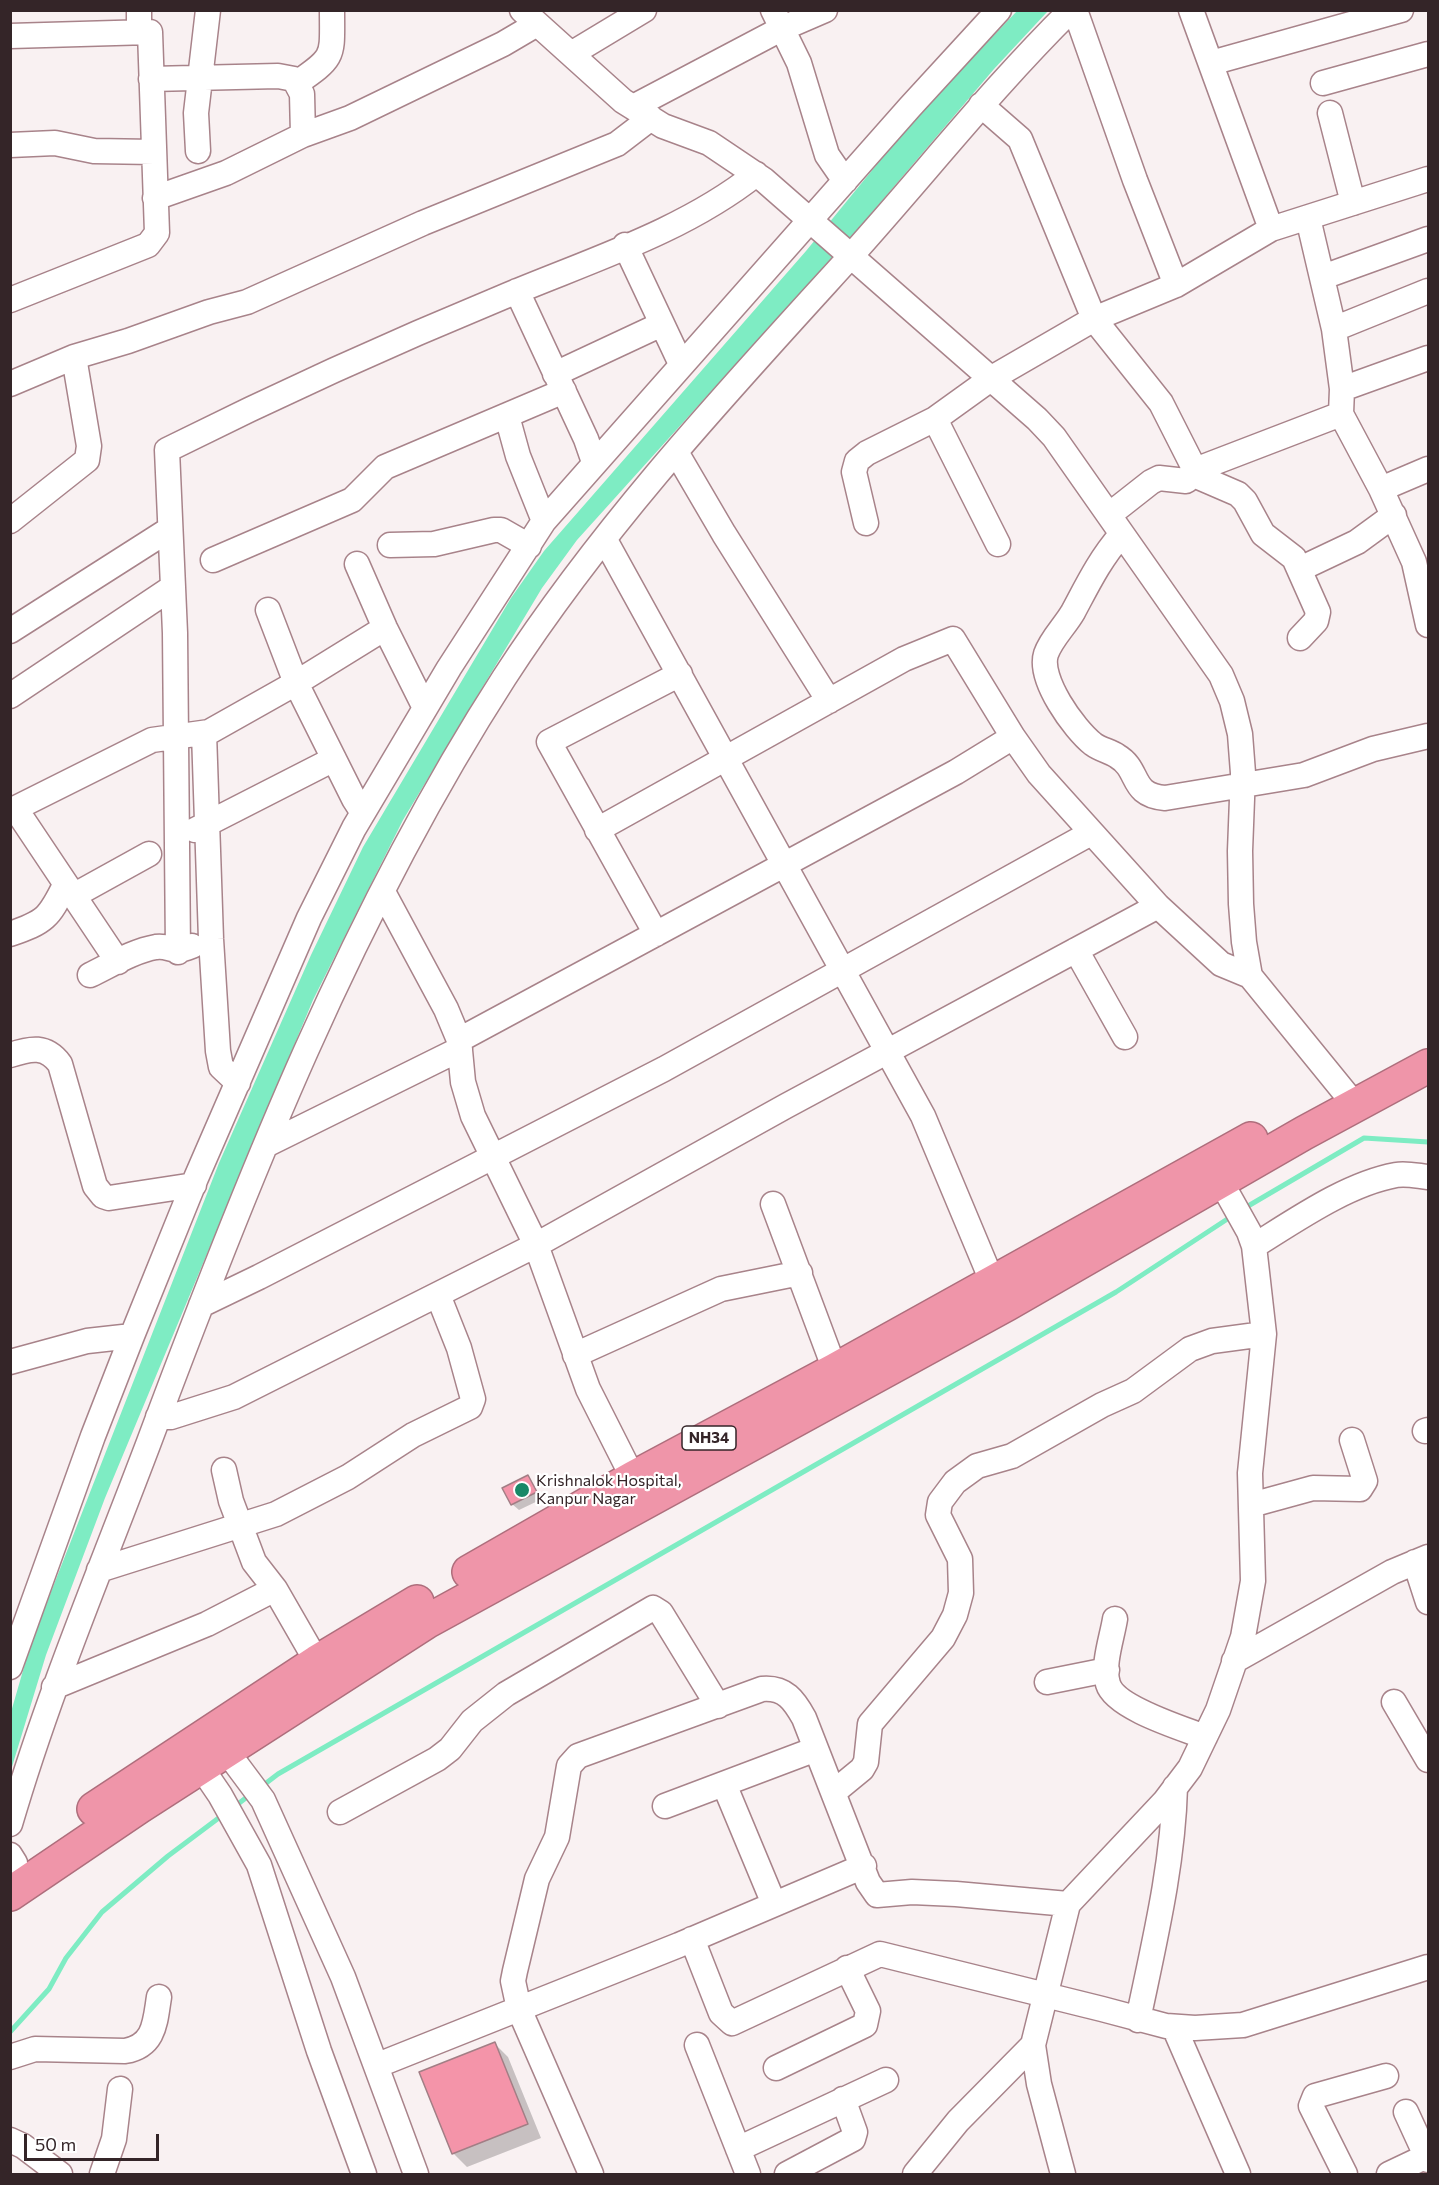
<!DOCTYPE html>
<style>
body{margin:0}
#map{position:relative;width:1439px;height:2185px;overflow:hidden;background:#f9f1f2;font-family:Commissioner,sans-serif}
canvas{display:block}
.frame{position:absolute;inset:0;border:12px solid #342528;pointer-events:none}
.scale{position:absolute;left:24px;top:2134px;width:135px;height:27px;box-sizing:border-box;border:3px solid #342528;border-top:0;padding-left:8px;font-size:18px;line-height:21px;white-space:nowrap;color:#342528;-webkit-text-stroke:4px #fff;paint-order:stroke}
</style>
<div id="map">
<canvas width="1439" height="2185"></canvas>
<div class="frame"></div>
<div class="scale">50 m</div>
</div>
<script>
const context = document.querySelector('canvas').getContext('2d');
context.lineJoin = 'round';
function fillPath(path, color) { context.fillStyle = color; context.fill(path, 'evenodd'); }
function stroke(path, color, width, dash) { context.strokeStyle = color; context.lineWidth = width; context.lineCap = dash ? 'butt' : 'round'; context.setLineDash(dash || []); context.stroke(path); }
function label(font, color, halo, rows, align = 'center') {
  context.font = font + ' Commissioner,sans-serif'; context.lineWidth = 4.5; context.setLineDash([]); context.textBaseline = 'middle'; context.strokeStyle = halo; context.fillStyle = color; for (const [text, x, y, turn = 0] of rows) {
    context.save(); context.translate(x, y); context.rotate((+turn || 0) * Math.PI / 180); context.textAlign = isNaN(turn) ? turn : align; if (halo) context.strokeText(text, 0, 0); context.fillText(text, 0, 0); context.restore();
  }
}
const water = new Path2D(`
 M1017 11H1048L994 69 863 223 577 540 542 588 403 820 313 1000 105 1498 46 1655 11 1770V1712L31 1643 219 1163 311 955 363 847 511 598 544 551 806 251 914 119Z`);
const shadow = new Path2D(`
 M528 1477 542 1499 519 1510 512 1504Z
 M495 2044 508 2057 541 2138 467 2167 453 2153Z`);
const stream = new Path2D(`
 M1243 1209 1364 1138 1428 1142
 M261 1787 278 1774 1116 1292 1232 1216
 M234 1807 251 1794
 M10 2032 49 1989 66 1958 102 1912 168 1856 224 1814`);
const building = new Path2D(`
 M528 1475 537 1492 511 1505 502 1488Z
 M495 2042 528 2124 452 2154 419 2072Z`);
const minor = new Path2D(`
 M522 10 623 101 663 126 709 143 764 180 1037 419 1054 437 1221 675 1232 701 1240 734 1243 773 1240 851 1241 904 1244 942 1250 976 1355 1105
 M773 10 799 63 827 155 845 181
 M1075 10 1135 180 1176 285
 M1191 10 1271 229
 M139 32V10
 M10 36 150 32 157 233 148 245 10 300
 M571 54 644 10
 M1211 63 1401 10
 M151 79 278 76 294 79 302 94 303 135
 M297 83C336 56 332 57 332 10
 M1323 83 1428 54
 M981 105 1020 139 1094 319 1161 403 1195 470 1194 475 1186 481 1159 478 1151 482 1109 515
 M633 107 781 29 825 10
 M1330 113 1353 203
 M10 145 55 143 94 151 154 152
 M198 151 196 113 208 10
 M155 198 226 173 303 135 350 118 503 44 537 24
 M1308 218 1334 329 1342 389 1341 414 1381 489 1414 562 1428 625
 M625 245 681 364
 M1323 277 1428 239
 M517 291 586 439 594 462
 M1334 329 1428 291
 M555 374 662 324
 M10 384 74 357 128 341 209 312 247 302 423 223 617 144 651 118
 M1342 389 1428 358
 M507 416 518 456 544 521
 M935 419 998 544
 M676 452 724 534 829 701
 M1195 470 1341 414
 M1194 475 1238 494 1245 501 1263 534 1294 558 1318 612 1316 621 1300 638
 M1381 489 1428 469
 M10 521 87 460 89 446 74 357
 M866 523 854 472 857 461 867 453 935 419 992 378 1094 319 1176 285 1271 229 1428 179
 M1121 535C1100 559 1088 584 1073 612 1065 626 1051 639 1046 654 1038 679 1074 729 1093 744 1101 750 1110 751 1117 756 1141 770 1129 795 1165 798L1304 775 1373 749 1428 736
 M605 540 923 1116 992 1281 1000 1294
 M390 545 434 544 494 530H501L529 546
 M213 560 352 500 385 467 564 391
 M357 564 385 628 425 708
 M1300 569 1357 542 1394 515
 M268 610 296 683 354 799 363 813
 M10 631 170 529
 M10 696 173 587
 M204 733 211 939 218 1051 221 1067 238 1083
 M15 808 118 962
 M10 811 152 740 209 732 296 683 385 628
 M195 830 334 759
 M597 830 904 659 953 639 1013 737 1039 774 1158 906 1221 964 1250 976
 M383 892 446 1009 459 1040 463 1082 473 1116 536 1245 588 1389 633 1478
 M73 896 149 854
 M10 934C45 922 49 918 65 885
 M656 934 549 742 680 674
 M1076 950 1125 1037
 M178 952 175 633 167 450C277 395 389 344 503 297 588 261 683 232 756 174
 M90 975C111 965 133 951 156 947 172 945 170 955 192 946
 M459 1040 956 772 1013 737
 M10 1055C31 1048 46 1045 60 1064L95 1186 103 1196 109 1198 194 1185
 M266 1145 460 1049
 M773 1204 835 1370
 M1254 1246C1296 1220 1347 1184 1396 1175 1406 1173 1418 1176 1428 1177
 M201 1305 259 1277 664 1069 1091 833
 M575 1355 721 1289 800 1273
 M10 1362 87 1341 132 1336
 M158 1417H171L234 1397 536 1245 786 1106 1158 906
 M1425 1431 1428 1430
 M224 1470 231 1501 254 1562 275 1589 317 1662
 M1251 1505 1313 1488 1360 1489 1365 1481 1352 1440
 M1415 1562 1428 1602
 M99 1570 276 1514 348 1477 413 1435 470 1407 473 1399 459 1348 438 1295
 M1115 1619C1112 1638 1102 1665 1108 1684 1115 1708 1182 1728 1205 1737
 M1234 1661 1392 1572 1428 1557
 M10 1667 93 1436 132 1336 196 1178 309 918 354 828 449 668 544 521 910 107 999 10
 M1047 1682 1107 1670
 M54 1687 207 1624 275 1589
 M1394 1702 1428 1760
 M216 1737 263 1800 343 1977 416 2174
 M192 1754 220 1795 259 1865 319 2051 364 2174
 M724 1784 774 1904
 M834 1792 862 1769 866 1762 870 1724 943 1638 955 1615 961 1593 960 1559 938 1515 940 1502 955 1482 977 1466 1012 1456 1102 1405 1133 1391 1190 1349 1212 1341 1264 1334
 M665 1806 816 1749
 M340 1812 437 1759 450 1749 472 1721 506 1694 653 1608 661 1613 718 1706
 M10 1824C48 1694 101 1569 149 1442 247 1180 352 914 504 678 603 525 728 391 850 257 924 175 992 88 1071 10
 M10 1855 15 1863
 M692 1939 721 2013 732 2023 880 1954 1102 2009 1166 2026 1195 2028 1243 2025 1428 1967
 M1138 2020C1154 1943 1173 1866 1175 1787
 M1174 2027 1238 2174
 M697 2045 748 2174
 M10 2057 35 2049 125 2051C155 2046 155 2022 159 1997
 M378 2065 679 1945 864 1866
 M776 2068 865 2025 868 2011 847 1968
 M1406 2112 1428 2160
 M10 2140 23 2146 60 2174
 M738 2149 886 2080
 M102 2174 114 2139 120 2089
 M591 2174 519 2009 513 1981 515 1971 537 1879 557 1837 569 1766 578 1756 762 1689C785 1687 794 1700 804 1718L868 1882 877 1895 912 1892 956 1894 1068 1904
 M787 2174 853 2139 855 2132 843 2099
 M915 2174 958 2121 1033 2045
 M1063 2174 1039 2084 1033 2045 1068 1904 1165 1801 1190 1768 1218 1710 1243 1637 1253 1581 1250 1473 1264 1334 1254 1246 1249 1232 1221 1182
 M1345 2174 1311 2106 1315 2096 1386 2076
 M1389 2174 1427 2156`);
const highway = new Path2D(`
 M469 1572 633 1478 835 1370 1251 1139
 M94 1809 317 1662 417 1602
 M10 1894 140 1806 426 1622 1007 1304 1304 1133 1428 1066`);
const markers = [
 [522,1490,8,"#198867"]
];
const shields = [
 [709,1438,54]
];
const shieldNames = [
 ["NH34",709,1438]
];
const poiNames = [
 ["Krishnalok Hospital,",536,1481],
 ["Kanpur Nagar",536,1499]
];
fillPath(water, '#7eecc3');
fillPath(shadow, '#0003');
stroke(stream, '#7eecc3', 5);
fillPath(building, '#f494a9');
stroke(building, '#a27e85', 1.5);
stroke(minor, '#a8838a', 27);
stroke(highway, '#ae6e7c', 36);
stroke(minor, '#fff', 24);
stroke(highway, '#ef95a9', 33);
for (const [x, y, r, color] of markers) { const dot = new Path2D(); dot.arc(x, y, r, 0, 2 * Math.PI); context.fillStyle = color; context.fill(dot); stroke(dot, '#fff', 2); }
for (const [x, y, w] of shields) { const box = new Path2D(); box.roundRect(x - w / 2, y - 12, w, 24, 4.5); context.fillStyle = '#fff'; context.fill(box); stroke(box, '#342528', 1.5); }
label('bold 15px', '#342528', null, shieldNames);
label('16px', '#342528', '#fff', poiNames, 'left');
</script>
